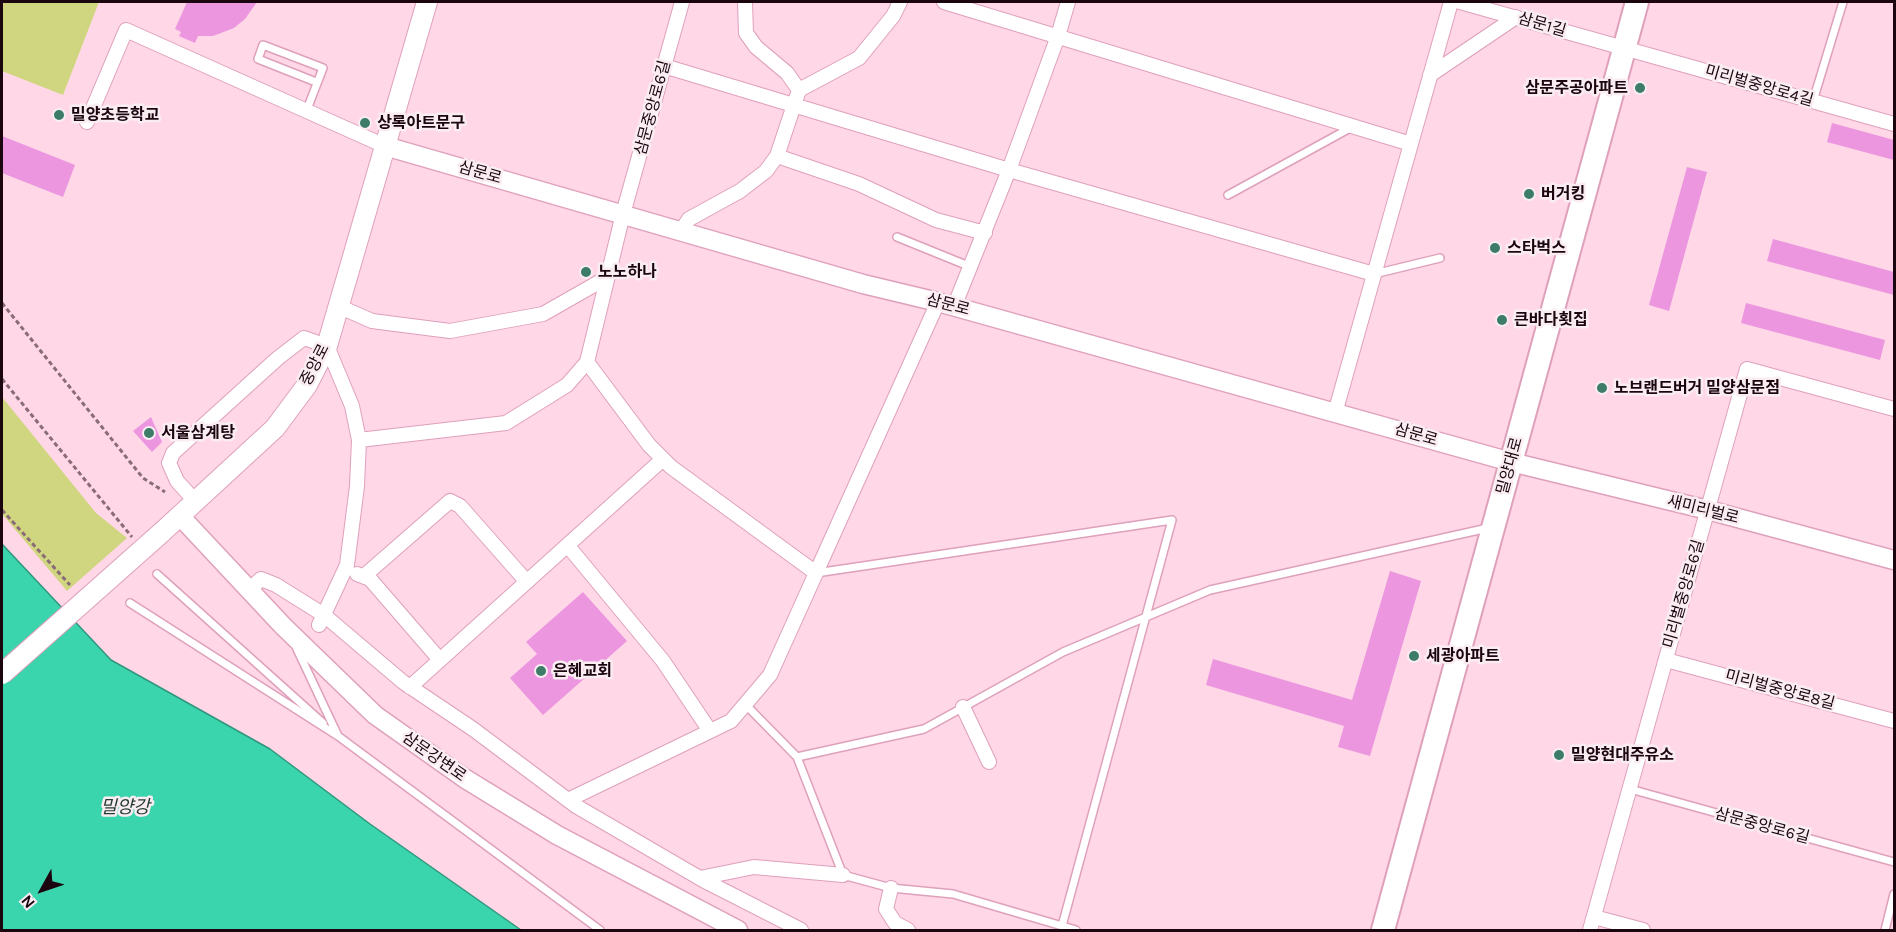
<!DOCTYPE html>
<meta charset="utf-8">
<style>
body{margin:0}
#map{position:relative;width:1896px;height:932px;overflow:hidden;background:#ffd7e7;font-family:Karla,sans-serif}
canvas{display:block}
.frame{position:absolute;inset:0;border:3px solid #1b0610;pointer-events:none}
.north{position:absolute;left:12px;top:860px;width:60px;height:60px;-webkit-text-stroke:4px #faedf2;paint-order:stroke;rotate:230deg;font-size:16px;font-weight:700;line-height:24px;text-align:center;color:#1b0610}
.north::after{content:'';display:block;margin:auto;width:21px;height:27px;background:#1b0610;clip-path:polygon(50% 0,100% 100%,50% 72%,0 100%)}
</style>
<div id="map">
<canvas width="1896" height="932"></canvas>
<div class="frame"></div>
<div class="north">N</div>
</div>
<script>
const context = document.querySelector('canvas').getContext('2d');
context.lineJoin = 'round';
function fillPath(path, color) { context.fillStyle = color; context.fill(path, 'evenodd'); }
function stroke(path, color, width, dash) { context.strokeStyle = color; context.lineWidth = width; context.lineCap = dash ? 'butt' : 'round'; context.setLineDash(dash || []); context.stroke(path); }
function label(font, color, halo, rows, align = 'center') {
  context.font = font + ' Karla,"Noto Sans KR",sans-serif'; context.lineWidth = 5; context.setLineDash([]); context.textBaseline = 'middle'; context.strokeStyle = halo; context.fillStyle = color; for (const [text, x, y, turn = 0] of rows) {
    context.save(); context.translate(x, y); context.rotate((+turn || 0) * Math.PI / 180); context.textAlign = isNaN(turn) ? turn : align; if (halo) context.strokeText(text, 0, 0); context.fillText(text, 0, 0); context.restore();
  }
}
const green = new Path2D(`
 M2 2H99L63 95 2 71Z
 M2 397 96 513 127 538 67 591 2 514Z`);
const water = new Path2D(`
 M2 544 111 660 270 749 370 824 521 930H2Z`);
const building = new Path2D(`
 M187 2H257L245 19 234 28 213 36H198L195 43 179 36 181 32 175 29Z
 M1832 123 1894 140V160L1827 142Z
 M2 136 75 165 63 197 2 173Z
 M1687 167 1707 172 1669 311 1649 305Z
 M1773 239 1894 272V295L1767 261Z
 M1746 303 1885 340 1880 360 1741 323Z
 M151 417 162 442 152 452 133 431Z
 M1390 571 1421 581 1370 756 1338 747 1344 726 1206 685 1213 659 1352 700Z
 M583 592 627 641 543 715 510 678 537 654 526 642Z`);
const path = new Path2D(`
 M2 303 143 478 165 492
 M2 379 132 537
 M2 510 70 585`);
const service = new Path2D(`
 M1813 101 1843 2
 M306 112 323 68 263 45 258 59 316 82
 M1228 195 1352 127
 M897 237 971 267
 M1374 274 1440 258
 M816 573 1172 520 1062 926
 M157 574 323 723
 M130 603 338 736 600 930
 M297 649 338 736
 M745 704 797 757 843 875 891 888 953 894 1076 930
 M797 757 924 729 1063 652 1210 590 1488 528
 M1630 789 1894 862
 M1885 930 1894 894`);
const minor = new Path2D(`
 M682 2 623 214 587 362 649 445 671 467 816 573 938 302
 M944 2 1411 144
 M1460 2 1894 124
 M664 66 1009 170 1374 274
 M1430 75 1516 17
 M799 90 859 58 893 16 900 2
 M87 122 126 30 385 146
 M777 156 859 184 936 220 985 233
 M681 231 689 219 740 191 766 171 777 156 799 90 787 73 756 47 746 33 745 2
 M338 306 372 321 450 331 543 314 608 277
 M954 307 1009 170 1058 36 1068 2
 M1335 413 1451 2
 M196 502 177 481 169 463 173 453 278 358 304 338 327 346 352 406 359 440 506 423 567 385 587 362
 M568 546 663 661 710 731
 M357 574 370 579 440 660
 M364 576 450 501 460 506 527 582
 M249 590 261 579 276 585 324 615 403 682 473 729 576 806 703 880 801 930
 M319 625 347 565 357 486 359 440
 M1666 660 1894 721
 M410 687 663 459
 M963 707 989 762
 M568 800 731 721 770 675 816 573
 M700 878 754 867 843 875
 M891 888 886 909 895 923 908 930
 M1594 917 1643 930
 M1590 930 1747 369 1894 409`);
const tertiary = new Path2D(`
 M385 146 863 284 938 302 1511 462 1708 510 1894 560
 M180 516 283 626 375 715 464 778 557 835 738 930`);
const secondary = new Path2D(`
 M161 533 275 428 307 385 327 346 427 2`);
const primary = new Path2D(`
 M1383 930 1637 2`);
const secondaryBridge = new Path2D(`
 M2 674 161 533`);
const markers = [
 [1640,88,6,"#3d7c69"],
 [59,115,6,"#3d7c69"],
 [365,123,6,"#3d7c69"],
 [1529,194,6,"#3d7c69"],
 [1495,248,6,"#3d7c69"],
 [586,272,6,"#3d7c69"],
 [1502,320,6,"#3d7c69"],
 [1602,388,6,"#3d7c69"],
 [149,433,6,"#3d7c69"],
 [1414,656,6,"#3d7c69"],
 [541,671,6,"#3d7c69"],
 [1559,755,6,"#3d7c69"]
];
const streetNames = [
 ["삼문1길",1542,25,16],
 ["미리벌중앙로4길",1759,86,16],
 ["삼문중앙로6길",653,108,-75],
 ["삼문로",480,173,16],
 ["삼문로",948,305,15],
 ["중앙로",315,365,-63],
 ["삼문로",1416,435,16],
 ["밀양대로",1510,466,-75],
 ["새미리벌로",1703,510,14],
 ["미리벌중앙로6길",1684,594,-74],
 ["미리벌중앙로8길",1780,690,15],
 ["삼문강변로",434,757,35],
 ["삼문중앙로6길",1762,826,15]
];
const poiNames = [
 ["삼문주공아파트",1628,88,"right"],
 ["밀양초등학교",71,115],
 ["상록아트문구",377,123],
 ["버거킹",1541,194],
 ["스타벅스",1507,248],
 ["노노하나",598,272],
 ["큰바다횟집",1514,320],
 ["노브랜드버거 밀양삼문점",1614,388],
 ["서울삼계탕",161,433],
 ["세광아파트",1426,656],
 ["은혜교회",553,671],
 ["밀양현대주유소",1571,755]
];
const waterNames = [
 ["밀양강",125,808]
];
fillPath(green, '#d0d67f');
fillPath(water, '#3ad4ad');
stroke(water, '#31967e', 1.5);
fillPath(building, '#eb96df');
stroke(service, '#dfa0bb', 10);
stroke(minor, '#dfa0bb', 16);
stroke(tertiary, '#dfa0bb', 21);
stroke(secondary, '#dfa0bb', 22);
stroke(primary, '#dfa0bb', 26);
stroke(path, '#8a6b78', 3, [4.5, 3]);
stroke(service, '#fff', 7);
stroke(minor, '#fff', 14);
stroke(tertiary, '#fff', 18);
stroke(secondary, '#fff', 20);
stroke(primary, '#fff', 22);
stroke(secondaryBridge, '#dfa0bb', 22, []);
stroke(secondaryBridge, '#fff', 20);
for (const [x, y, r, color] of markers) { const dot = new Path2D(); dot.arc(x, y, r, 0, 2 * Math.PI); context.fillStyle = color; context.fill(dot); stroke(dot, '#faedf2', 2); }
label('16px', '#1b0610', '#faedf2', streetNames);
label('bold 16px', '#1b0610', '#faedf2', poiNames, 'left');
label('italic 18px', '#233b33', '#faedf2', waterNames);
</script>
